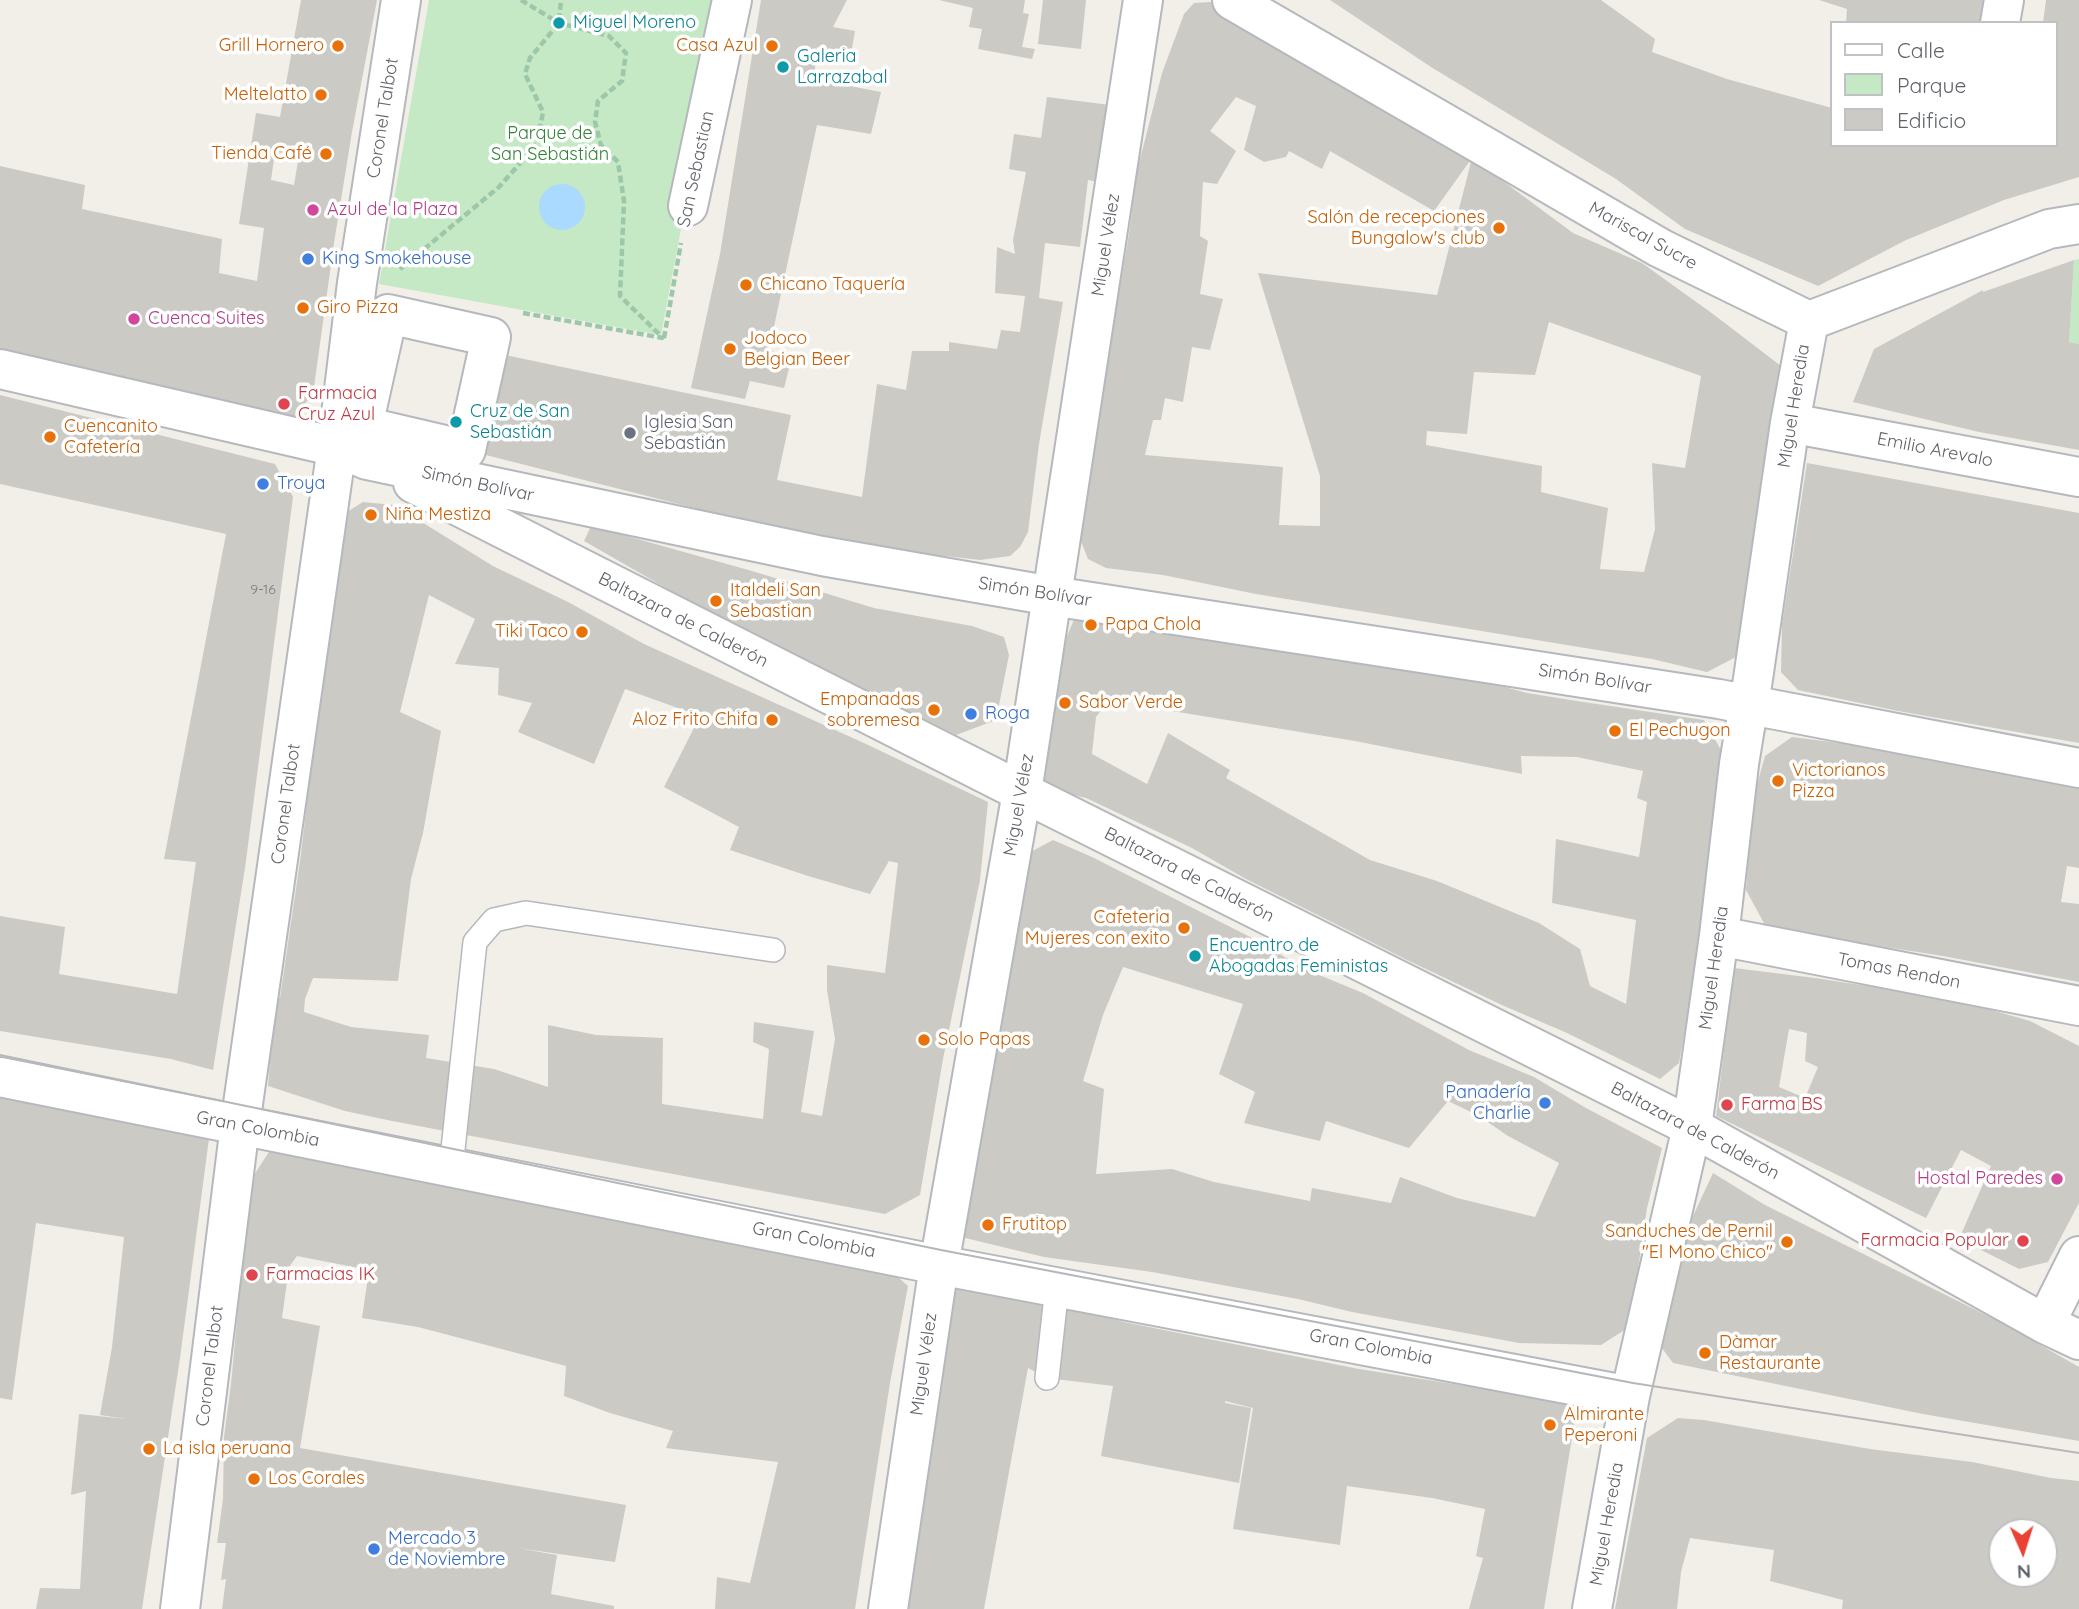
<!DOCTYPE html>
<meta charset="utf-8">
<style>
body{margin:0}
#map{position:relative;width:2079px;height:1609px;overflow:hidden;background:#f1efe8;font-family:Quicksand,sans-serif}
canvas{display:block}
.legend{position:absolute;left:1830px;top:21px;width:228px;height:126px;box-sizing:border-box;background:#fff;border:2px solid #bfc1c3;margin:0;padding:9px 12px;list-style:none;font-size:21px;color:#5f6368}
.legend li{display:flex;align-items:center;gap:14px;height:35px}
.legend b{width:35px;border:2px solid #bfc1c3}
.north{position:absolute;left:1988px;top:1518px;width:70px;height:70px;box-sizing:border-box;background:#fff;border:2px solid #bfc1c3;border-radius:50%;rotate:177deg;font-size:19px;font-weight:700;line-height:28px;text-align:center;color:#5f6368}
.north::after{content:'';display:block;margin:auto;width:24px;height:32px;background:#ea4335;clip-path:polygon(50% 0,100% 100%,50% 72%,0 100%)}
</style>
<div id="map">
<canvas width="2079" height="1609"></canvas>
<ul class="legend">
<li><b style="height:9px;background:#fff"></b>Calle</li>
<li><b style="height:19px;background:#c5e8c5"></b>Parque</li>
<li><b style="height:19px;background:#cccac5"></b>Edificio</li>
</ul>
<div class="north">N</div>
</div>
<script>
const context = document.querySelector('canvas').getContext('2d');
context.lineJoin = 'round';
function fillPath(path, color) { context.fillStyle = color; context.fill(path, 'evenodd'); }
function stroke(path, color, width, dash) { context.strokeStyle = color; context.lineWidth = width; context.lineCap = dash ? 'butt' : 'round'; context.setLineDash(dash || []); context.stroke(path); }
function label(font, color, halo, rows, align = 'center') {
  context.font = font + ' Quicksand,sans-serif'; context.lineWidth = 7; context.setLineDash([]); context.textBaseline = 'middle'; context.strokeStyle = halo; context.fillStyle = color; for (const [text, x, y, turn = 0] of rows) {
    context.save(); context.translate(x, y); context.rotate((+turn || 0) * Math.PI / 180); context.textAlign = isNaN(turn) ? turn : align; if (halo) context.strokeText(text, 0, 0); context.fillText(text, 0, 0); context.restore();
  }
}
const green = new Path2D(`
 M429 0H724L661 335 379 284Z
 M2079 259V344L2069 342 2074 260Z`);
const water = new Path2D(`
 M539 207a23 23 0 1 1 46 0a23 23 0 1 1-46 0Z`);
const building = new Path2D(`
 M301 0H377L352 132 334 243 313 394 290 422 0 354V166L85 185 82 209 222 239 219 273 257 281 264 228 239 224 256 113 280 117ZM275 152 299 155 294 185 271 180Z
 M761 0H847L833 27 855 31 851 54 817 47 814 79 881 92 871 134 817 125 769 350 792 357 784 388 750 381 745 399 691 388 720 254Z
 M939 0H1025L1023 13 1029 14 1022 47 1035 49 1032 59 978 49 982 29 969 27 973 8Z
 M1043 0H1086L1081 49 1038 44Z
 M1330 0H1601L1655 39 1652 52 1727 79 1832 108V145H2056V23H2043L2046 0H2079V177L2004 200 1906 240 1818 286 1685 229 1616 179 1431 67Z
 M1819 0H1983L1980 23H1846L1847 9Z
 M1210 2 1240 23 1472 158 1434 211 1330 151 1322 169 1289 151 1286 157 1264 162 1244 150 1256 106 1236 97 1210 131 1236 151 1217 184 1203 182 1200 236 1208 241 1200 294 1223 299 1210 350 1192 347 1183 402 1165 398 1161 420H1153L1145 455 1283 467 1279 525 1320 526V476L1258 273 1437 295 1472 158 1573 233 1642 263 1713 314 1781 366 1740 655 1707 672 1652 659 1256 594 1163 575 1106 568 1088 559 1078 534 1129 234 1137 171 1162 73 1184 14 1194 3ZM1549 322 1701 376 1685 468 1652 463 1655 529 1644 572 1600 569 1608 508 1541 492 1542 466 1426 445 1427 431 1467 434 1474 372 1535 375Z
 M1047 97 1110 105 1098 182 1088 180 1080 247 1045 243 1039 298 1063 302 1039 444 1028 532 1020 547 1010 556 980 560 859 546 769 527 470 451 491 352 791 415 777 480 862 497 877 384 906 390 912 351H949V342L997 349 1001 330 1020 332 1025 296 995 293 997 247 1015 254 1013 240 1026 172 1009 169 1014 134 1041 138Z
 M2074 260 2069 342 2079 344V450L1979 432 1853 402 1874 349 1983 290V292Z
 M0 395 275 464 293 497 245 868 213 1070 171 1059 0 1031V916L65 927 59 974 177 994 196 862 164 859 226 534 0 484Z
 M1807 463 2079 513V743L1898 711 1798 690 1781 672 1782 625Z
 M363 502 394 505 493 566 570 603 644 644 864 743 988 802 980 880 943 1059 920 1195 885 1214 392 1121 345 1111 268 1086 275 998H280L301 854 321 683 335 599 340 556 342 515ZM429 595 475 619 455 664 499 668 498 695 532 703 518 732 594 764 625 689 700 716 664 787 739 827 730 850 808 876 870 894 889 861 898 863 885 973 827 965V990L835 1039 822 1116 801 1112 814 1031 754 1022 753 1042 769 1049 763 1119 662 1104 663 1038 596 1035 548 1025V1087L494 1069 426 1058 429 1035 351 1027 304 1012 305 999 313 978 398 981 411 879 423 833 441 731 400 712Z
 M591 526 752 571 874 608 972 626 1004 637 1009 655 996 720 956 735 849 682 790 659 584 541Z
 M1076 615 1281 648 1364 665 1475 679 1527 693 1577 701 1704 720 1721 750 1718 821 1702 933 1679 1063 1660 1079 1567 1033 1504 1006 1407 960 1246 879 1192 848 1086 798 1039 787 1045 718 1067 636ZM1113 695 1172 711 1355 741 1522 774 1521 756 1577 757 1643 771 1637 798 1647 802 1639 857 1556 839 1552 903 1636 920 1626 1004 1590 986 1580 949 1539 923 1437 881 1370 860 1226 778 1230 770 1168 733 1147 784 1092 754 1096 717Z
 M1792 737 1871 747 2079 785V868L2067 866 2061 902 2079 904V982L1943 956 1790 932 1765 925 1746 890 1753 799 1765 756Z
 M1053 840 1092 857 1266 945 1302 968 1363 993 1469 1050 1534 1077 1586 1108 1662 1148 1647 1208 1636 1282 1626 1329 1601 1345 1519 1343 1352 1312 1298 1299 1152 1272 1044 1257 957 1236 1023 856ZM1123 967 1243 1004 1219 1074 1255 1092 1244 1123 1320 1141 1326 1121 1409 1148 1448 1101 1479 1116 1508 1136 1559 1163 1535 1217 1457 1198 1400 1177 1391 1203 1312 1188 1310 1201 1214 1182 1172 1169 1096 1174 1104 1089 1083 1081 1103 1015Z
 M1734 968 1815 978 1953 999 2030 1021 2079 1046V1203L2048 1262 2019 1269 1959 1239 1991 1166 1961 1150 1926 1218 1716 1116ZM1789 1029 1807 1033 1805 1061 1818 1067 1805 1098 1779 1087Z
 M0 1094 210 1131 180 1358 142 1609H36L40 1588 80 1589 86 1491 71 1495 79 1414 127 1419 100 1415 112 1347 124 1237 36 1223 12 1400 0 1398Z
 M269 1152 308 1157 515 1200 881 1262 908 1286 890 1383 855 1609H715L717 1577 750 1583 778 1462 666 1448 673 1431 610 1413 564 1396 566 1366 418 1327 362 1318 369 1270 297 1256 289 1267 282 1318 320 1326 300 1448 626 1505 615 1562 517 1548 557 1555 551 1594 614 1606V1609H222L226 1579 221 1580 226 1543H217L223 1499 224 1437 231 1384 250 1181Z
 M1713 1173 1765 1205 2002 1323 2079 1367V1441L1923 1414 1673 1363 1653 1336 1687 1229Z
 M956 1282 1038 1299 1124 1322 1359 1369 1510 1393 1574 1400 1575 1419 1544 1609H1469L1483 1558 1476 1556 1485 1509 1432 1498 1347 1486 1340 1545 1233 1529 1253 1408 1225 1401V1403L1251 1408 1239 1483 1101 1456 1113 1386 1047 1378 1028 1368 984 1609H908L915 1543Z
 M1678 1418 1704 1420 1870 1449 1972 1462 2051 1478 2079 1481V1609H1842L1843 1600 1770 1581 1774 1550 1690 1538 1681 1572 1677 1609H1615L1647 1438ZM2002 1532H2044V1574H2002Z`);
const path = new Path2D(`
 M521 0 559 23 609 36 626 53 622 81 598 101 595 122 601 145 618 162 624 201 620 296 664 339
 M400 269 499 187 537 144 543 112 525 74 530 58 559 23 561 0
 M523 313 663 338
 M664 338 681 243`);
const lane = new Path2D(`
 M451 1168 475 942 494 920 526 913 773 950
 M1047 1378 1057 1287`);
const street = new Path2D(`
 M1232 0 1660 248 1809 321 2049 229 2079 224
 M2000 23 2004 0
 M688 206 732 0
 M388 314 491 337 466 450 363 426Z
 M0 369 337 447 367 460 822 556 1052 596 1719 699 2079 768
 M1790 423 2079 477
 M413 483 1022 792 1692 1127 2045 1324 2079 1340
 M1719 936 2079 1006
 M0 1077 939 1265 1630 1396
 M2045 1324 2079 1256
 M180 1609 240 1125 337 447 357 283 401 0
 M888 1609 939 1265 1022 792 1143 0
 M1592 1609 1630 1396 1692 1127 1719 936 1739 764 1753 679 1790 423 1809 321`);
const tram = new Path2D(`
 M0 1055 941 1250 1633 1383 2079 1453`);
const markers = [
 [559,23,7,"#0f9aa8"],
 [338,46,7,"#e8710a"],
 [772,46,7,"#e8710a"],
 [783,67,7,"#0f9aa8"],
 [321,95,7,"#e8710a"],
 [326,154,7,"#e8710a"],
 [313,210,7,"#d1479c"],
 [1499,228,7,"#e8710a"],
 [308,259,7,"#3f7fe0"],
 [746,285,7,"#e8710a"],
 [303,308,7,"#e8710a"],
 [134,319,7,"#d1479c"],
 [730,349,7,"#e8710a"],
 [284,404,7,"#e0444e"],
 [456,422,7,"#0f9aa8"],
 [630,433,7,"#6b7280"],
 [50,437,7,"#e8710a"],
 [263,484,7,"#3f7fe0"],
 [371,515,7,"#e8710a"],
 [716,601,7,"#e8710a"],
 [1091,625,7,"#e8710a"],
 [582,632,7,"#e8710a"],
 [1065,703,7,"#e8710a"],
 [934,710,7,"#e8710a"],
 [971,714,7,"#3f7fe0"],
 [772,720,7,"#e8710a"],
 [1615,731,7,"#e8710a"],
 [1778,781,7,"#e8710a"],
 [1184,928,7,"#e8710a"],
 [1195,956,7,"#0f9aa8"],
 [924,1040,7,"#e8710a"],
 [1545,1103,7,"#3f7fe0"],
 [1727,1105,7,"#e0444e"],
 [2057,1179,7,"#d1479c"],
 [988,1225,7,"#e8710a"],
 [2023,1241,7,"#e0444e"],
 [1787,1242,7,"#e8710a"],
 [252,1275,7,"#e0444e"],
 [1705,1353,7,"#e8710a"],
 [1550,1425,7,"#e8710a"],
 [149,1449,7,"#e8710a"],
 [254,1479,7,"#e8710a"],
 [374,1549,7,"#3f7fe0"]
];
const numberNames = [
 ["9-16",263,590]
];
const cultureNames = [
 ["Miguel Moreno",573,23],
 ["Galeria",797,57],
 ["Larrazabal",797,78],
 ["Cruz de San",470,412],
 ["Sebastián",470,433],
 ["Encuentro de",1209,946],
 ["Abogadas Feministas",1209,967]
];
const foodNames = [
 ["Grill Hornero",324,46,"right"],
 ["Casa Azul",758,46,"right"],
 ["Meltelatto",307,95,"right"],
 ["Tienda Café",312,154,"right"],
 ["Salón de recepciones",1485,218,"right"],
 ["Bungalow's club",1485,239,"right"],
 ["Chicano Taquería",760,285],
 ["Giro Pizza",317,308],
 ["Jodoco",744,339],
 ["Belgian Beer",744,360],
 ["Cuencanito",64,427],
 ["Cafetería",64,448],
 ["Niña Mestiza",385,515],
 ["Italdeli San",730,591],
 ["Sebastian",730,612],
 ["Papa Chola",1105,625],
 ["Tiki Taco",568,632,"right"],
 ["Empanadas",920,700,"right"],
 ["sobremesa",920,721,"right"],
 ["Sabor Verde",1079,703],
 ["Aloz Frito Chifa",758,720,"right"],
 ["El Pechugon",1629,731],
 ["Victorianos",1792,771],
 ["Pizza",1792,792],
 ["Cafeteria",1170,918,"right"],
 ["Mujeres con exito",1170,939,"right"],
 ["Solo Papas",938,1040],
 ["Frutitop",1002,1225],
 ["Sanduches de Pernil",1773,1232,"right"],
 ["\"El Mono Chico\"",1773,1253,"right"],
 ["Dàmar",1719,1343],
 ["Restaurante",1719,1364],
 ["Almirante",1564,1415],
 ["Peperoni",1564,1436],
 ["La isla peruana",163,1449],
 ["Los Corales",268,1479]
];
const streetNames = [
 ["Coronel Talbot",383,118,-81],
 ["San Sebastian",696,169,-78],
 ["Mariscal Sucre",1643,236,29],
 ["Miguel Vélez",1106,245,-81],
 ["Miguel Heredia",1794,406,-81],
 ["Emilio Arevalo",1935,450,11],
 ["Simón Bolívar",478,484,12],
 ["Simón Bolívar",1035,592,9],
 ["Baltazara de Calderón",683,620,27],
 ["Simón Bolívar",1595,679,9],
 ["Coronel Talbot",286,804,-82],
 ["Miguel Vélez",1019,805,-80],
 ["Baltazara de Calderón",1189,875,27],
 ["Miguel Heredia",1714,968,-82],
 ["Tomas Rendon",1899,971,11],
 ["Gran Colombia",258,1129,11],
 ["Baltazara de Calderón",1695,1131,28],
 ["Gran Colombia",814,1240,11],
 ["Gran Colombia",1371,1347,11],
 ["Miguel Vélez",924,1364,-82],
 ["Coronel Talbot",210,1366,-83],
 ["Miguel Heredia",1607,1524,-80]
];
const parkNames = [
 ["Parque de",550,134],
 ["San Sebastián",550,155]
];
const hotelNames = [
 ["Azul de la Plaza",327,210],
 ["Cuenca Suites",148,319],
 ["Hostal Paredes",2043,1179,"right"]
];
const shopNames = [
 ["King Smokehouse",322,259],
 ["Troya",277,484],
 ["Roga",985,714],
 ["Panadería",1531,1093,"right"],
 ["Charlie",1531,1114,"right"],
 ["Mercado 3",388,1539],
 ["de Noviembre",388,1560]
];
const healthNames = [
 ["Farmacia",298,394],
 ["Cruz Azul",298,415],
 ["Farma BS",1741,1105],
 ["Farmacia Popular",2009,1241,"right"],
 ["Farmacias IK",266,1275]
];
const worshipNames = [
 ["Iglesia San",644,423],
 ["Sebastián",644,444]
];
fillPath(green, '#c5e8c5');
fillPath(water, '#aadaff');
fillPath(building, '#cccac5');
stroke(lane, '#b5b8bc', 26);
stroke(street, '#b5b8bc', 42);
stroke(path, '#9cc7a9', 4.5, [7, 3.5]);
stroke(lane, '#fff', 23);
stroke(street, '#fff', 38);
stroke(tram, '#b6b7b8', 2);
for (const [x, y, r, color] of markers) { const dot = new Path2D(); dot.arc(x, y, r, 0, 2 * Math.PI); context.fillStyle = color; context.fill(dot); stroke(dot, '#fff', 2.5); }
label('14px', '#7a7d7f', null, numberNames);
label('18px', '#0d838f', '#fff', cultureNames, 'left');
label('18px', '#c56008', '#fff', foodNames, 'left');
label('18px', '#5f6368', '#fff', streetNames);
label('18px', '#348238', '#fff', parkNames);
label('18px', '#b23c85', '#fff', hotelNames, 'left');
label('18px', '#366cbe', '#fff', shopNames, 'left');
label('18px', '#be3a42', '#fff', healthNames, 'left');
label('18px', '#5b616d', '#fff', worshipNames, 'left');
</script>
